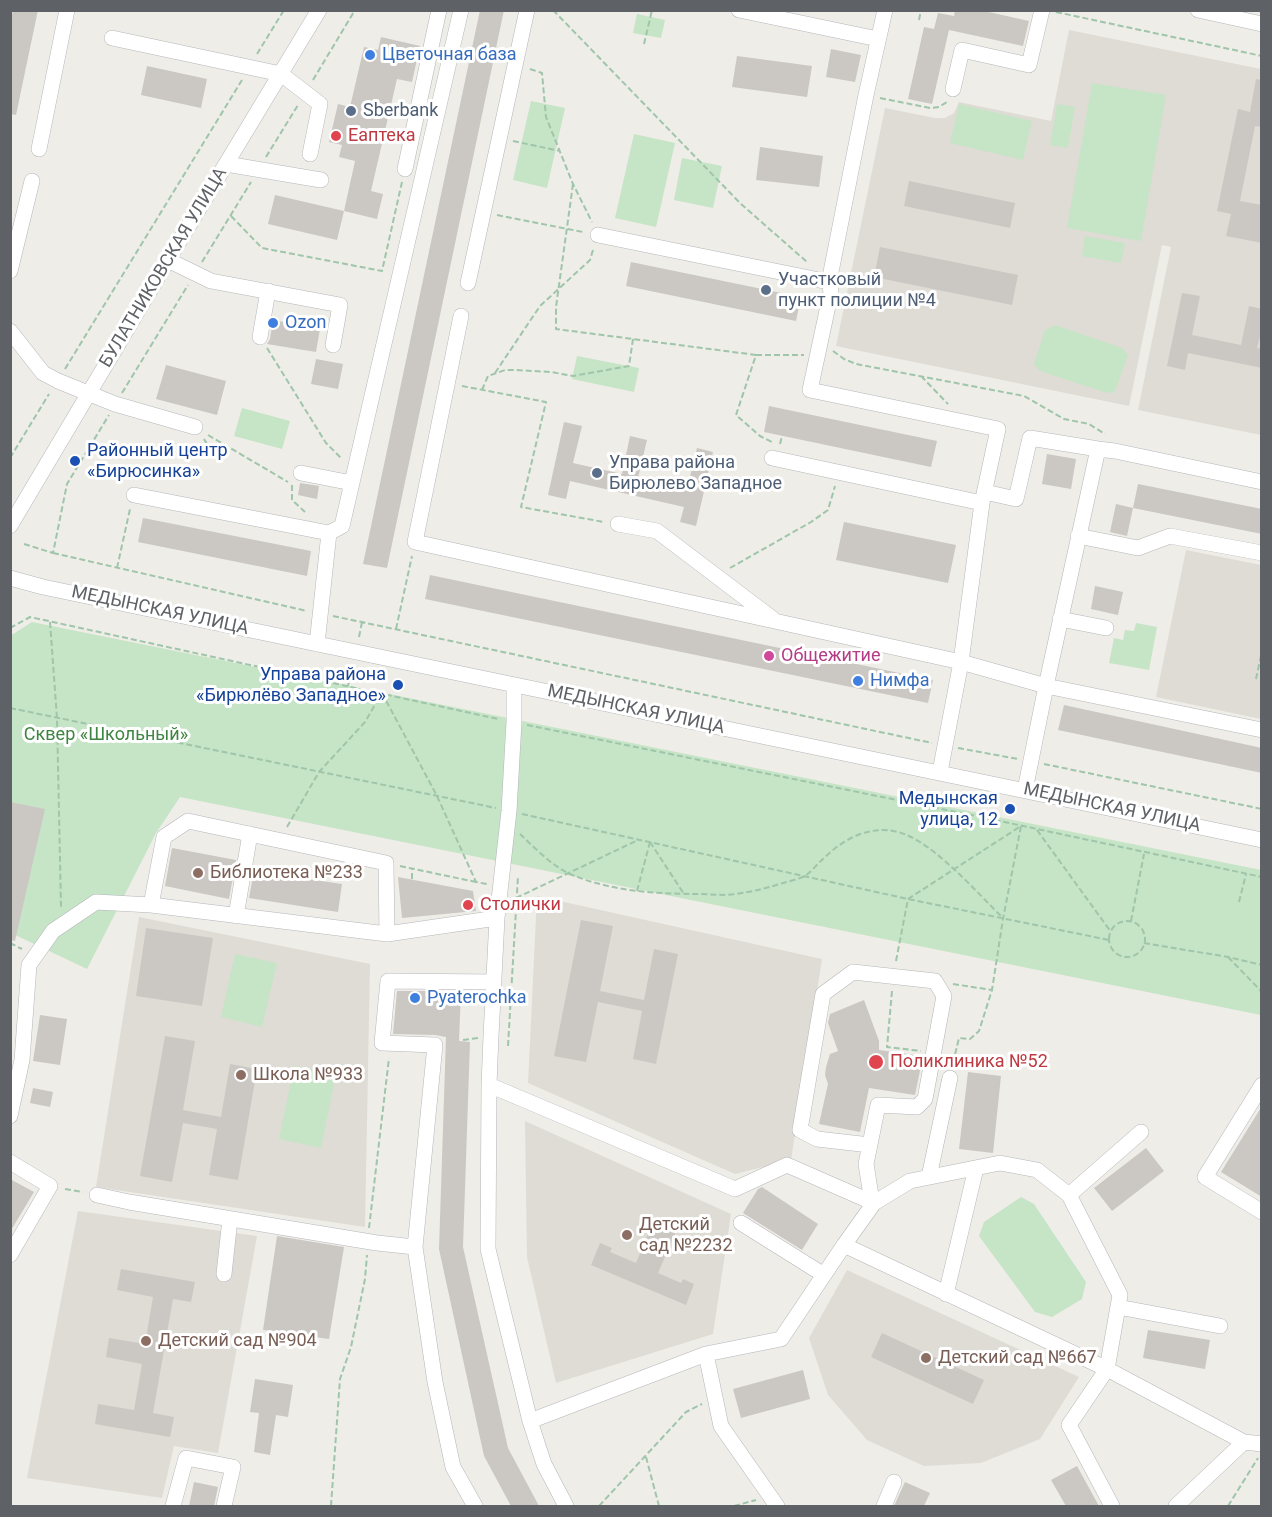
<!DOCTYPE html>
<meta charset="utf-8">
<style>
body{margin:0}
#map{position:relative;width:1272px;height:1517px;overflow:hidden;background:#efede7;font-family:Roboto,sans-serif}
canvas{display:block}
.frame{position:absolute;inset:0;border:12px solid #5e6166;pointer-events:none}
</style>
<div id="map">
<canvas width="1272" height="1517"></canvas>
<div class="frame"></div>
</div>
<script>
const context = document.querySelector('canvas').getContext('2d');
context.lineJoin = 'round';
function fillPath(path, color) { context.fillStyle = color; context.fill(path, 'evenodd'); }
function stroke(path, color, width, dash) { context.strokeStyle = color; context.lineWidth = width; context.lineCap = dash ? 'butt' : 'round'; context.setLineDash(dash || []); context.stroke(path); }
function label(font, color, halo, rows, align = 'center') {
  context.font = font + ' Roboto,sans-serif'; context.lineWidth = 6; context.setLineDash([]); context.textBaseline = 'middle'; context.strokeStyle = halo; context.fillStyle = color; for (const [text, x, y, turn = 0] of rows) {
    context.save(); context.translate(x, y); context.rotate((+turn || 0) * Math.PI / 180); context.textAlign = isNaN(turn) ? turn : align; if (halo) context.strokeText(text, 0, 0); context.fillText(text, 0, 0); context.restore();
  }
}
const education = new Path2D(`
 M1069 30 1261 69V435L1138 410 1171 247 1162 245 1129 406 836 346 885 108 935 118H945L954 113 959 102 1051 121Z
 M1186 550 1261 565V719L1156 697Z
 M537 896 822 959 791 1160 735 1174 528 1083Z
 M139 917 370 964 365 1227 96 1187Z
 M525 1121 731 1214 713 1334 556 1383 527 1257Z
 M78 1211 257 1236 218 1453 174 1446 162 1498 27 1478Z
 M847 1270 1079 1377 1040 1439 981 1463 924 1466 867 1440 828 1395 809 1338Z`);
const green = new Path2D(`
 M637 14 665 20 661 38 633 33Z
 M1092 83 1166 95 1141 241 1067 228Z
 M531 101 565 108 547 188 513 180Z
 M959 104 1032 121 1023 160 950 143Z
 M1057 104 1075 107 1068 148 1050 145Z
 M634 134 675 143 656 227 615 218Z
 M682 158 722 166 713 208 674 200Z
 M1085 236 1125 243 1121 263 1082 256Z
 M1054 326H1058L1119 347 1122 348 1128 355 1115 391 1111 393 1104 392 1043 372 1038 369 1034 364 1045 330Z
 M577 356 639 368 634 392 572 379Z
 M242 408 290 421 282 449 234 436Z
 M32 622 1261 870V1015L180 797 156 833 87 969 11 933 10 636Z
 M1136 623 1157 627 1149 670 1109 663 1114 638 1123 640 1125 630 1134 631Z
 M235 954 277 963 262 1027 221 1017Z
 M294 1066 336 1074 321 1148 279 1139Z
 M1021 1197 1034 1204 1086 1282 1082 1299 1052 1317 1035 1312 979 1236 984 1222Z`);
const building = new Path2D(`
 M13 10H38L16 115 10 114V24Z
 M480 10H504L387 568 363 564Z
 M955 10H980L1029 21 1023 46 949 30 932 104 908 99 924 27 934 29 938 13 954 16Z
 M381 37 420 46 412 82 397 79 371 191 383 194 377 219 344 211 355 161 339 157 342 145 329 142 338 104 350 107 364 47 378 50Z
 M831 49 861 55 855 82 826 77Z
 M737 56 812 66 807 97 732 87Z
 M147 66 207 79 201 108 141 95Z
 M1256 79 1262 80V127L1255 126 1240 201 1262 205V243L1226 236 1231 214 1217 211 1238 109 1250 112Z
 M760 147 823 156 819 187 756 180Z
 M909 181 1015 203 1010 228 904 206Z
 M275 195 344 211 337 240 268 224Z
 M880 247 1018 275 1012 305 874 277Z
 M631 262 801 297 796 321 626 286Z
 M1182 293 1200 296 1192 335 1241 345 1249 306 1262 309V329L1257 348 1262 349V368L1188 353 1185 370 1167 366Z
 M273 320 320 329 316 352 267 344 270 339Z
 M316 359 343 364 338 389 311 384Z
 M166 365 226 381 217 415 156 399Z
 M769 406 937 441 931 467 764 432Z
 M564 422 582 426 573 463 622 474 630 436 647 440 638 478 687 489 697 448 713 452 696 526 680 522 684 507 570 481 566 499 548 495Z
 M1047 454 1076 459 1071 489 1042 484Z
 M300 483 319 486 317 499 298 495Z
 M1138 484 1262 509V534L1133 508Z
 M1116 504 1133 508 1127 536 1110 532Z
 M143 518 311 551 307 576 138 542Z
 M844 522 956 545 948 583 836 560Z
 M430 575 933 680 928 703 425 599Z
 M1095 586 1123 592 1118 615 1091 609Z
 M1064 705 1262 748V773L1058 730Z
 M10 802 45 809 15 941 10 940Z
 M172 848 236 860 229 899 165 886Z
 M254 871 342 884 338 912 249 898Z
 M398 877 473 891 476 911 402 918Z
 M581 920 613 926 600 991 644 1000 654 949 678 954 656 1064 633 1059 642 1011 598 1002 586 1062 554 1056Z
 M146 928 213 938 202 1006 136 996Z
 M397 991H461L459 1041 470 1042 463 1247 508 1448 539 1506H511L484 1456 439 1249 446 1037 435 1035 393 1034Z
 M864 1000 879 1041V1050L923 1056 915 1095 869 1088 860 1132 819 1124 828 1084 825 1075 826 1067 830 1054 838 1051 828 1023 830 1014Z
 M40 1015 67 1019 60 1065 33 1061Z
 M165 1036 195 1041 183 1110 221 1117 230 1064 257 1069 238 1180 209 1175 217 1129 183 1123 172 1182 140 1176Z
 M968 1072 1001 1076 993 1153 959 1149Z
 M33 1088 53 1092 50 1107 30 1103Z
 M1262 1106V1197L1221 1172Z
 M1146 1148 1164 1171 1112 1211 1094 1188Z
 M10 1179 34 1192 10 1232Z
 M762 1187 818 1224 802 1250 743 1213 758 1189Z
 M655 1217 678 1227 658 1273 681 1283 683 1279 694 1284 686 1305 591 1265 600 1243 612 1248 610 1252 636 1263Z
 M277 1236 344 1247 329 1339 263 1330Z
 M121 1269 195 1282 191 1302 173 1299 153 1413 174 1417 170 1437 95 1424 98 1404 134 1410 142 1364 106 1357 109 1338 145 1344 153 1297 117 1290Z
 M1148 1330 1210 1340 1205 1369 1143 1358Z
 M882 1333 984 1380 973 1404 871 1357Z
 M803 1370 810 1399 741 1418 733 1389Z
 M255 1379 293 1385 288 1417 276 1415 270 1455 254 1452 259 1413 250 1412Z
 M1077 1466 1099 1506H1066L1051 1480Z
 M194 1482 218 1487 214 1506H189Z
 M905 1482 930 1493 924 1506H894Z`);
const path = new Path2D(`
 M553 10 741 204 807 262
 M1056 12 1262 56
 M919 20 921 10
 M644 44 652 10
 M257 54 284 10
 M530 69 542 73 546 117 573 184 592 222
 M313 80 355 10
 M880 98 930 108 939 107 947 102
 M513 141 560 151
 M266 157 298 105
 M573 184 556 307V329L756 355 736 415 760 436 774 443
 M497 215 583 232
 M231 216 262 248 382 271 402 182
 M202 262 251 182
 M267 348 326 443 342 459
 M833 351 844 359 856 364 1024 396 1064 419 1089 424 1105 434
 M756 355H804
 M65 369 242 80
 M495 373 540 306 590 260 593 250
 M921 376 948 404
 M462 386 546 402 521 507 604 522
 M482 390 488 376 505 370H515L551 372 573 376 629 366 633 339
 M122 393 188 285
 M208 435 288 482
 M204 439 210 449
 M780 444 782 436
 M10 458 49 394
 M292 485V500L305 512
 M24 544 53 553 67 484 109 415
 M53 553 307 611
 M117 568 130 509
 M730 568 811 522 828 510 835 486
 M333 616 932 743
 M50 622 57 718 61 907
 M10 628 30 617 498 719
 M396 629 412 556
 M359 637 362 622
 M1256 679 1262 651
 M348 686 352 666
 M382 693 437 796 476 882 487 884
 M10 708 496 808
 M527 725 981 817 1262 877
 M958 748 1018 759
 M1044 764 1262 809
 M522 814 908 899 1109 940
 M287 827 319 772 365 722 382 693
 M1037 830 1111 932
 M520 834C535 848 551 865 570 874 610 891 655 894 699 894 711 894 723 896 735 894 752 892 767 888 783 883 790 881 799 879 805 876 812 871 818 863 825 857 845 838 870 825 898 832 933 841 977 893 1003 918
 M650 842 684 894
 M400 866 476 882
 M412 879V869
 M637 891 650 842
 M516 898 638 840
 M1239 902 1246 874
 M1131 921 1144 854
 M1109 939a18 18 0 1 1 36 0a18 18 0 1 1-36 0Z
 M10 943 22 949
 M1144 943 1228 957 1262 965
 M1228 957 1262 992
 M896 961 908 899 1021 826 1003 919 992 990 979 1031 970 1039 959 1038 953 1063
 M953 984 992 990
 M892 991 887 1047 921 1051
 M463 1040 478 1038
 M508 1046 518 876
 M65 1189 83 1192
 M369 1228 389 1058
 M646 1457 659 1506
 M331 1506 340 1379 351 1347 365 1279 367 1255
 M599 1506 686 1412 702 1404
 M734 1506 756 1500
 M1228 1506 1258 1458`);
const minor = new Path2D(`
 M739 10 878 39
 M885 10 866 95 829 282 831 292 810 390 998 429 982 503 961 662 940 772
 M1198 10 1262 24
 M112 38 281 74 320 104 310 154
 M953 89 962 50 1029 65 1042 10
 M39 149 67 10
 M226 164 321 180
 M405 169 439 10
 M598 235 829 282
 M168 260 211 281 340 305 333 345
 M10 271 32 181
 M468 283 527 10
 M461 316 415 542 961 662 1046 686 1098 449 1115 451 1262 482
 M10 331 43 373 58 381 115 404 195 427
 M260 337 268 291
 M772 458 982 503
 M301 473 352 483
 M985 492 1016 499 1030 438 1098 449
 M134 495 329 533 317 644
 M618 524 657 531 773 619
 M10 526 168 260 319 10
 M329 533 342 526 461 10
 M1078 536 1138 548 1170 536 1262 553
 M10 578 43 587 1262 840
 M1060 619 1106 628
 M514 685V722L509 811 497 918 491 1036 489 1085 488 1249 530 1421 544 1464 566 1506
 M1025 790 1046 686 1262 730
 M151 905 164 837 188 821 386 863 387 934
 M236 916 250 834
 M489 1085 735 1189 787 1165 874 1203 844 1245 1107 1369 1244 1442 1262 1444
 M1262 1085 1205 1177 1262 1212
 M10 1116 22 1060 29 965 53 931 96 902 151 905 387 934 497 918
 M870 1145 817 1139 800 1130 823 994 853 972 935 981 944 996 925 1099 917 1107 878 1105 866 1164 872 1202
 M10 1162 50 1186 10 1255
 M929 1177 950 1078
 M97 1195 129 1202 377 1243 415 1247
 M1069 1195 1141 1132
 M874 1203 910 1181 1000 1163 1037 1170 1069 1195 1120 1295 1107 1369 1069 1425 1112 1506
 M741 1223 824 1275
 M224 1274 230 1219
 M946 1294 976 1168
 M1118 1307 1220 1326
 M530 1421 706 1354
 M173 1506 186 1458 233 1467 224 1506
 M475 1506 453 1467 435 1382 415 1247 435 1045 382 1043 388 981 494 982
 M777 1506 721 1426 706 1354 781 1339 844 1245
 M884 1506 894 1482
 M1176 1506 1244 1442`);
const markers = [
 [370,55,6,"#3f7fe0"],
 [351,111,6,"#5c6f8a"],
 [336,136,6,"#e0444e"],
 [766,290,6,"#5c6f8a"],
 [273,323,6,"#3f7fe0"],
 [75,461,6,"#1a4fb4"],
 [597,473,6,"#5c6f8a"],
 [769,656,6,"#d1479c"],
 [858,681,6,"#3f7fe0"],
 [398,685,6,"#1a4fb4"],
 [1010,809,6,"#1a4fb4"],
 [198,873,6,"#8d6e63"],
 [468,905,6,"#e0444e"],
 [415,998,6,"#3f7fe0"],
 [876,1062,8,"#e0444e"],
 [241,1075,6,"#8d6e63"],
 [627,1235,6,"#8d6e63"],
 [146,1341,6,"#8d6e63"],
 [926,1358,6,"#8d6e63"]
];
const shopNames = [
 ["Цветочная база",382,55],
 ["Ozon",285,323],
 ["Нимфа",870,681],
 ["Pyaterochka",427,998]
];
const serviceNames = [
 ["Sberbank",363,111],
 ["Участковый",778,280],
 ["пункт полиции №4",778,301],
 ["Управа района",609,463],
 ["Бирюлево Западное",609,484]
];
const healthNames = [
 ["Еаптека",348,136],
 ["Столички",480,905],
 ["Поликлиника №52",890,1062]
];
const streetNames = [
 ["БУЛАТНИКОВСКАЯ УЛИЦА",164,268,-59],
 ["МЕДЫНСКАЯ УЛИЦА",160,611,12],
 ["МЕДЫНСКАЯ УЛИЦА",636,710,12],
 ["МЕДЫНСКАЯ УЛИЦА",1112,808,12]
];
const transitNames = [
 ["Районный центр",87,451,"left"],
 ["«Бирюсинка»",87,472,"left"],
 ["Управа района",386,675],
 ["«Бирюлёво Западное»",386,696],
 ["Медынская",998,799],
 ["улица, 12",998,820]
];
const hotelNames = [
 ["Общежитие",781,656]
];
const parkNames = [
 ["Сквер «Школьный»",106,735]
];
const educationNames = [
 ["Библиотека №233",210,873],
 ["Школа №933",253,1075],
 ["Детский",639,1225],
 ["сад №2232",639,1246],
 ["Детский сад №904",158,1341],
 ["Детский сад №667",938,1358]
];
fillPath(education, '#dfdcd5');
fillPath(green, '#c6e4c6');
fillPath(building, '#cbc8c4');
stroke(minor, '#b4b6ba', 16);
stroke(path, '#9fc5aa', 2, [6, 3]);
stroke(minor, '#fff', 15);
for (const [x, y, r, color] of markers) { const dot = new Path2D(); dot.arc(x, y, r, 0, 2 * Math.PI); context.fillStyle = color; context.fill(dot); stroke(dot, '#fff', 2); }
label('18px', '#366cbe', '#fff', shopNames, 'left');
label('18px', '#4e5e75', '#fff', serviceNames, 'left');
label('18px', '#be3a42', '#fff', healthNames, 'left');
label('18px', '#5e6166', '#fff', streetNames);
label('18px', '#164399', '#fff', transitNames, 'right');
label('18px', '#b23c85', '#fff', hotelNames, 'left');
label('18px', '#3e8542', '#fff', parkNames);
label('18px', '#785e54', '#fff', educationNames, 'left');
</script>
